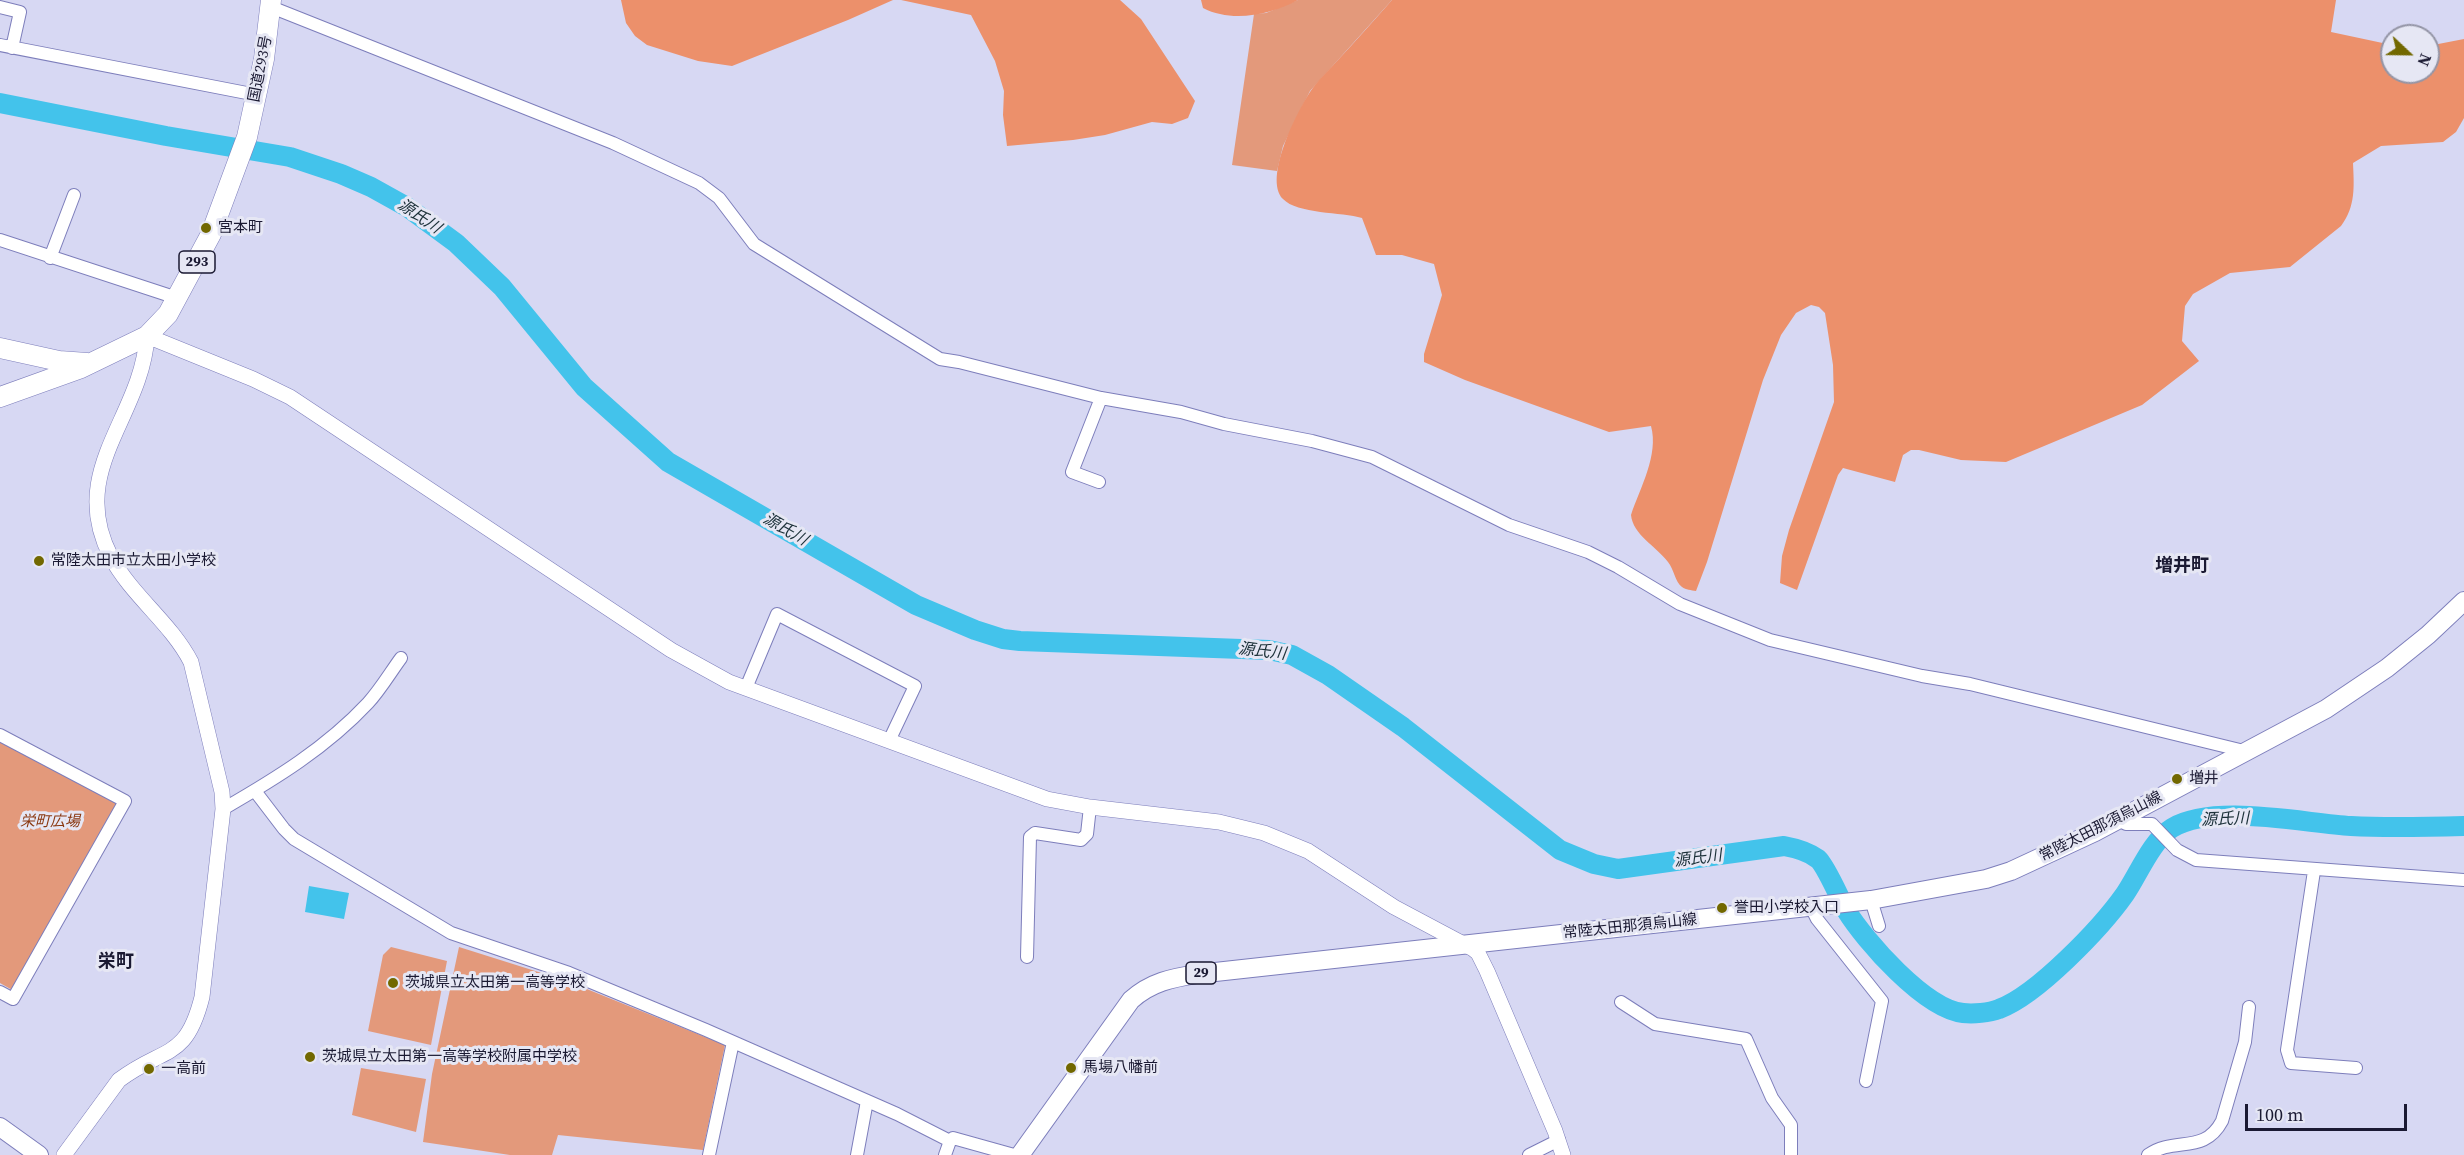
<!DOCTYPE html>
<meta charset="utf-8">
<style>
body{margin:0}
#map{position:relative;width:2464px;height:1155px;overflow:hidden;background:#d7d8f3;font-family:"Source Serif 4",serif}
canvas{display:block}
.north{position:absolute;left:2380px;top:24px;width:60px;height:60px;box-sizing:border-box;background:#e6e7f4;border:2px solid #9495a6;border-radius:50%;rotate:112deg;font-size:16px;font-weight:700;line-height:24px;text-align:center;color:#1a1932}
.north::after{content:'';display:block;margin:auto;width:21px;height:27px;background:#726800;clip-path:polygon(50% 0,100% 100%,50% 72%,0 100%)}
.scale{position:absolute;left:2245px;top:1104px;width:162px;height:27px;box-sizing:border-box;border:3px solid #1a1932;border-top:0;padding-left:8px;font-size:18px;line-height:21px;white-space:nowrap;color:#1a1932;-webkit-text-stroke:4px #e6e7f4;paint-order:stroke}
</style>
<div id="map">
<canvas width="2464" height="1155"></canvas>
<div class="north">N</div>
<div class="scale">100 m</div>
</div>
<script>
const context = document.querySelector('canvas').getContext('2d');
context.lineJoin = 'round';
function fillPath(path, color) { context.fillStyle = color; context.fill(path, 'evenodd'); }
function stroke(path, color, width, dash) { context.strokeStyle = color; context.lineWidth = width; context.lineCap = dash ? 'butt' : 'round'; context.setLineDash(dash || []); context.stroke(path); }
function label(font, color, halo, rows, align = 'center') {
  context.font = font + ' "Source Serif 4","Noto Sans JP",serif'; context.lineWidth = 6; context.setLineDash([]); context.textBaseline = 'middle'; context.strokeStyle = halo; context.fillStyle = color; for (const [text, x, y, turn = 0] of rows) {
    context.save(); context.translate(x, y); context.rotate((+turn || 0) * Math.PI / 180); context.textAlign = isNaN(turn) ? turn : align; if (halo) context.strokeText(text, 0, 0); context.fillText(text, 0, 0); context.restore();
  }
}
const green = new Path2D(`
 M1298 0H1392L1310 91 1283 146 1277 171 1232 165 1254 14 1266 13Z
 M0 738 117 800 118 805 14 991 0 983Z
 M391 947 447 961 431 1045 368 1031 383 955Z
 M459 947 567 981 725 1045 703 1150 558 1135 552 1155H510L423 1142 432 1074Z
 M361 1068 426 1079 416 1132 352 1115Z`);
const forest = new Path2D(`
 M621 0H893L848 20 732 66 698 61 647 45 635 36 626 23Z
 M901 0H1120L1141 19 1195 101 1188 118 1172 124 1152 122 1105 135 1073 140 1007 146 1003 115 1004 91 995 61 971 15Z
 M1201 0H1298C1270 15 1232 23 1203 8Z
 M1392 0H2336L2331 32 2392 45V72H2428V46L2464 39V118L2456 132 2443 142 2381 146 2353 163C2354 186 2356 206 2341 226L2290 267 2230 273 2193 294 2185 306 2182 341 2199 361 2142 405 2006 462 1961 460 1919 450H1911L1903 455 1895 482 1843 468 1838 475 1797 590 1780 583 1782 556 1789 530 1834 402 1833 365 1825 313 1819 307 1811 305 1796 313 1781 335 1763 380 1707 562 1696 591C1691 590 1686 590 1682 587 1675 582 1674 569 1668 562 1656 546 1633 535 1631 515 1640 488 1659 455 1651 426L1609 432 1465 380 1424 362V354L1442 295 1434 264 1402 255H1376L1362 218C1342 212 1297 214 1283 199 1263 178 1297 112 1310 92 1317 81 1328 71 1337 61 1356 41 1374 20 1392 0Z`);
const water = new Path2D(`
 M309 886 349 893 344 919 305 912Z`);
const river = new Path2D(`
 M0 103 166 136 290 157 341 174 371 187 407 207 456 243 502 287 584 387 668 462 916 605 975 630 1003 639 1020 641 1269 650 1292 655 1328 675 1403 727 1560 850 1594 864 1618 869 1784 846C1795 848 1809 852 1818 859 1826 866 1840 899 1846 910 1865 941 1925 1009 1963 1013 1973 1014 1989 1013 1999 1009 2037 995 2101 928 2125 894 2138 875 2152 840 2172 828 2214 803 2302 823 2351 826 2388 828 2426 827 2464 826`);
const minor = new Path2D(`
 M0 7 20 12 12 48
 M271 7 613 143 699 183 719 198 754 244 940 359 959 362 1101 398 1181 412 1224 424 1312 441 1372 457 1509 525 1588 552 1618 567 1680 604 1770 640 1922 676 1970 684 2248 752
 M0 45 257 95
 M0 240 177 298
 M50 258 74 195
 M1099 482 1072 472 1101 398
 M746 688 777 614 915 686 889 741
 M0 735 125 801 13 999 0 992
 M255 791 284 829 294 839 451 933 569 973 706 1030 897 1114 950 1141
 M223 809C275 779 326 748 368 703 380 690 390 673 401 658
 M2118 820 2126 824H2152L2177 850 2196 860 2464 880
 M2314 871 2287 1050 2291 1063 2356 1068
 M1871 900 1879 926
 M1811 907 1817 919 1882 1001 1866 1081
 M1027 957 1030 837 1035 833 1081 840 1087 834 1090 807
 M1621 1002 1655 1024 1746 1039 1772 1098 1791 1125V1155
 M709 1155 733 1042
 M857 1155 867 1101
 M945 1155 950 1141 953 1138 1014 1155
 M1529 1155 1559 1140
 M2148 1155C2175 1136 2204 1155 2222 1121L2245 1042 2249 1007`);
const tertiary = new Path2D(`
 M64 1155 119 1080C164 1046 186 1061 202 997L223 809 222 792 191 662C171 623 132 596 111 557 66 470 142 418 147 336L253 379 290 397 671 650 729 682 1047 799 1090 807 1219 822 1264 833 1308 851 1394 907 1473 949 1478 953 1487 971 1555 1131 1563 1155`);
const primary = new Path2D(`
 M0 1127 39 1155
 M1020 1155 1131 1000C1151 982 1172 978 1197 974L1871 900 1986 879 2011 871 2095 832 2326 709 2387 668 2428 635 2464 601`);
const trunk = new Path2D(`
 M0 348 59 361 87 363
 M0 397 81 368 147 336 168 314 211 234 247 137 264 59 271 0`);
const markers = [
 [206,228,6,"#726800"],
 [39,561,6,"#726800"],
 [2177,779,6,"#726800"],
 [1722,908,6,"#726800"],
 [393,983,6,"#726800"],
 [310,1057,6,"#726800"],
 [1071,1068,6,"#726800"],
 [149,1069,6,"#726800"]
];
const shields = [
 [197,262,36],
 [1201,973,30]
];
const shieldNames = [
 ["293",197,262],
 ["29",1201,973]
];
const streetNames = [
 ["国道293号",261,69,-79],
 ["常陸太田那須烏山線",2101,827,-27],
 ["常陸太田那須烏山線",1630,927,-6]
];
const poiNames = [
 ["宮本町",218,228],
 ["常陸太田市立太田小学校",51,561],
 ["増井",2189,779],
 ["誉田小学校入口",1734,908],
 ["茨城県立太田第一高等学校",405,983],
 ["茨城県立太田第一高等学校附属中学校",322,1057],
 ["馬場八幡前",1083,1068],
 ["一高前",161,1069]
];
const parkNames = [
 ["栄町広場",50,822]
];
const waterNames = [
 ["源氏川",419,217,34],
 ["源氏川",785,530,30],
 ["源氏川",1262,652,7],
 ["源氏川",2225,820,-2],
 ["源氏川",1698,859,-7]
];
const quarterNames = [
 ["増井町",2182,566],
 ["栄町",116,962]
];
fillPath(green, '#e3997b');
fillPath(forest, '#ec906b');
fillPath(water, '#43c3eb');
stroke(river, '#43c3eb', 20);
stroke(minor, '#7d7ebb', 14);
stroke(tertiary, '#7d7ebb', 16);
stroke(primary, '#7d7ebb', 20);
stroke(trunk, '#7d7ebb', 21);
stroke(minor, '#fff', 12);
stroke(tertiary, '#fff', 15);
stroke(primary, '#fff', 18);
stroke(trunk, '#fff', 20);
for (const [x, y, r, color] of markers) { const dot = new Path2D(); dot.arc(x, y, r, 0, 2 * Math.PI); context.fillStyle = color; context.fill(dot); stroke(dot, '#e6e7f4', 2); }
for (const [x, y, w] of shields) { const box = new Path2D(); box.roundRect(x - w / 2, y - 11, w, 22, 4.5); context.fillStyle = '#e6e7f4'; context.fill(box); stroke(box, '#1a1932', 1.5); }
label('bold 14px', '#1a1932', null, shieldNames);
label('15px', '#1a1932', '#e6e7f4', streetNames);
label('15px', '#1a1932', '#e6e7f4', poiNames, 'left');
label('italic 15px', '#89370f', '#e6e7f4', parkNames);
label('italic 16px', '#1b3038', '#e6e7f4', waterNames);
label('bold 18px', '#1a1932', '#e6e7f4', quarterNames);
</script>
